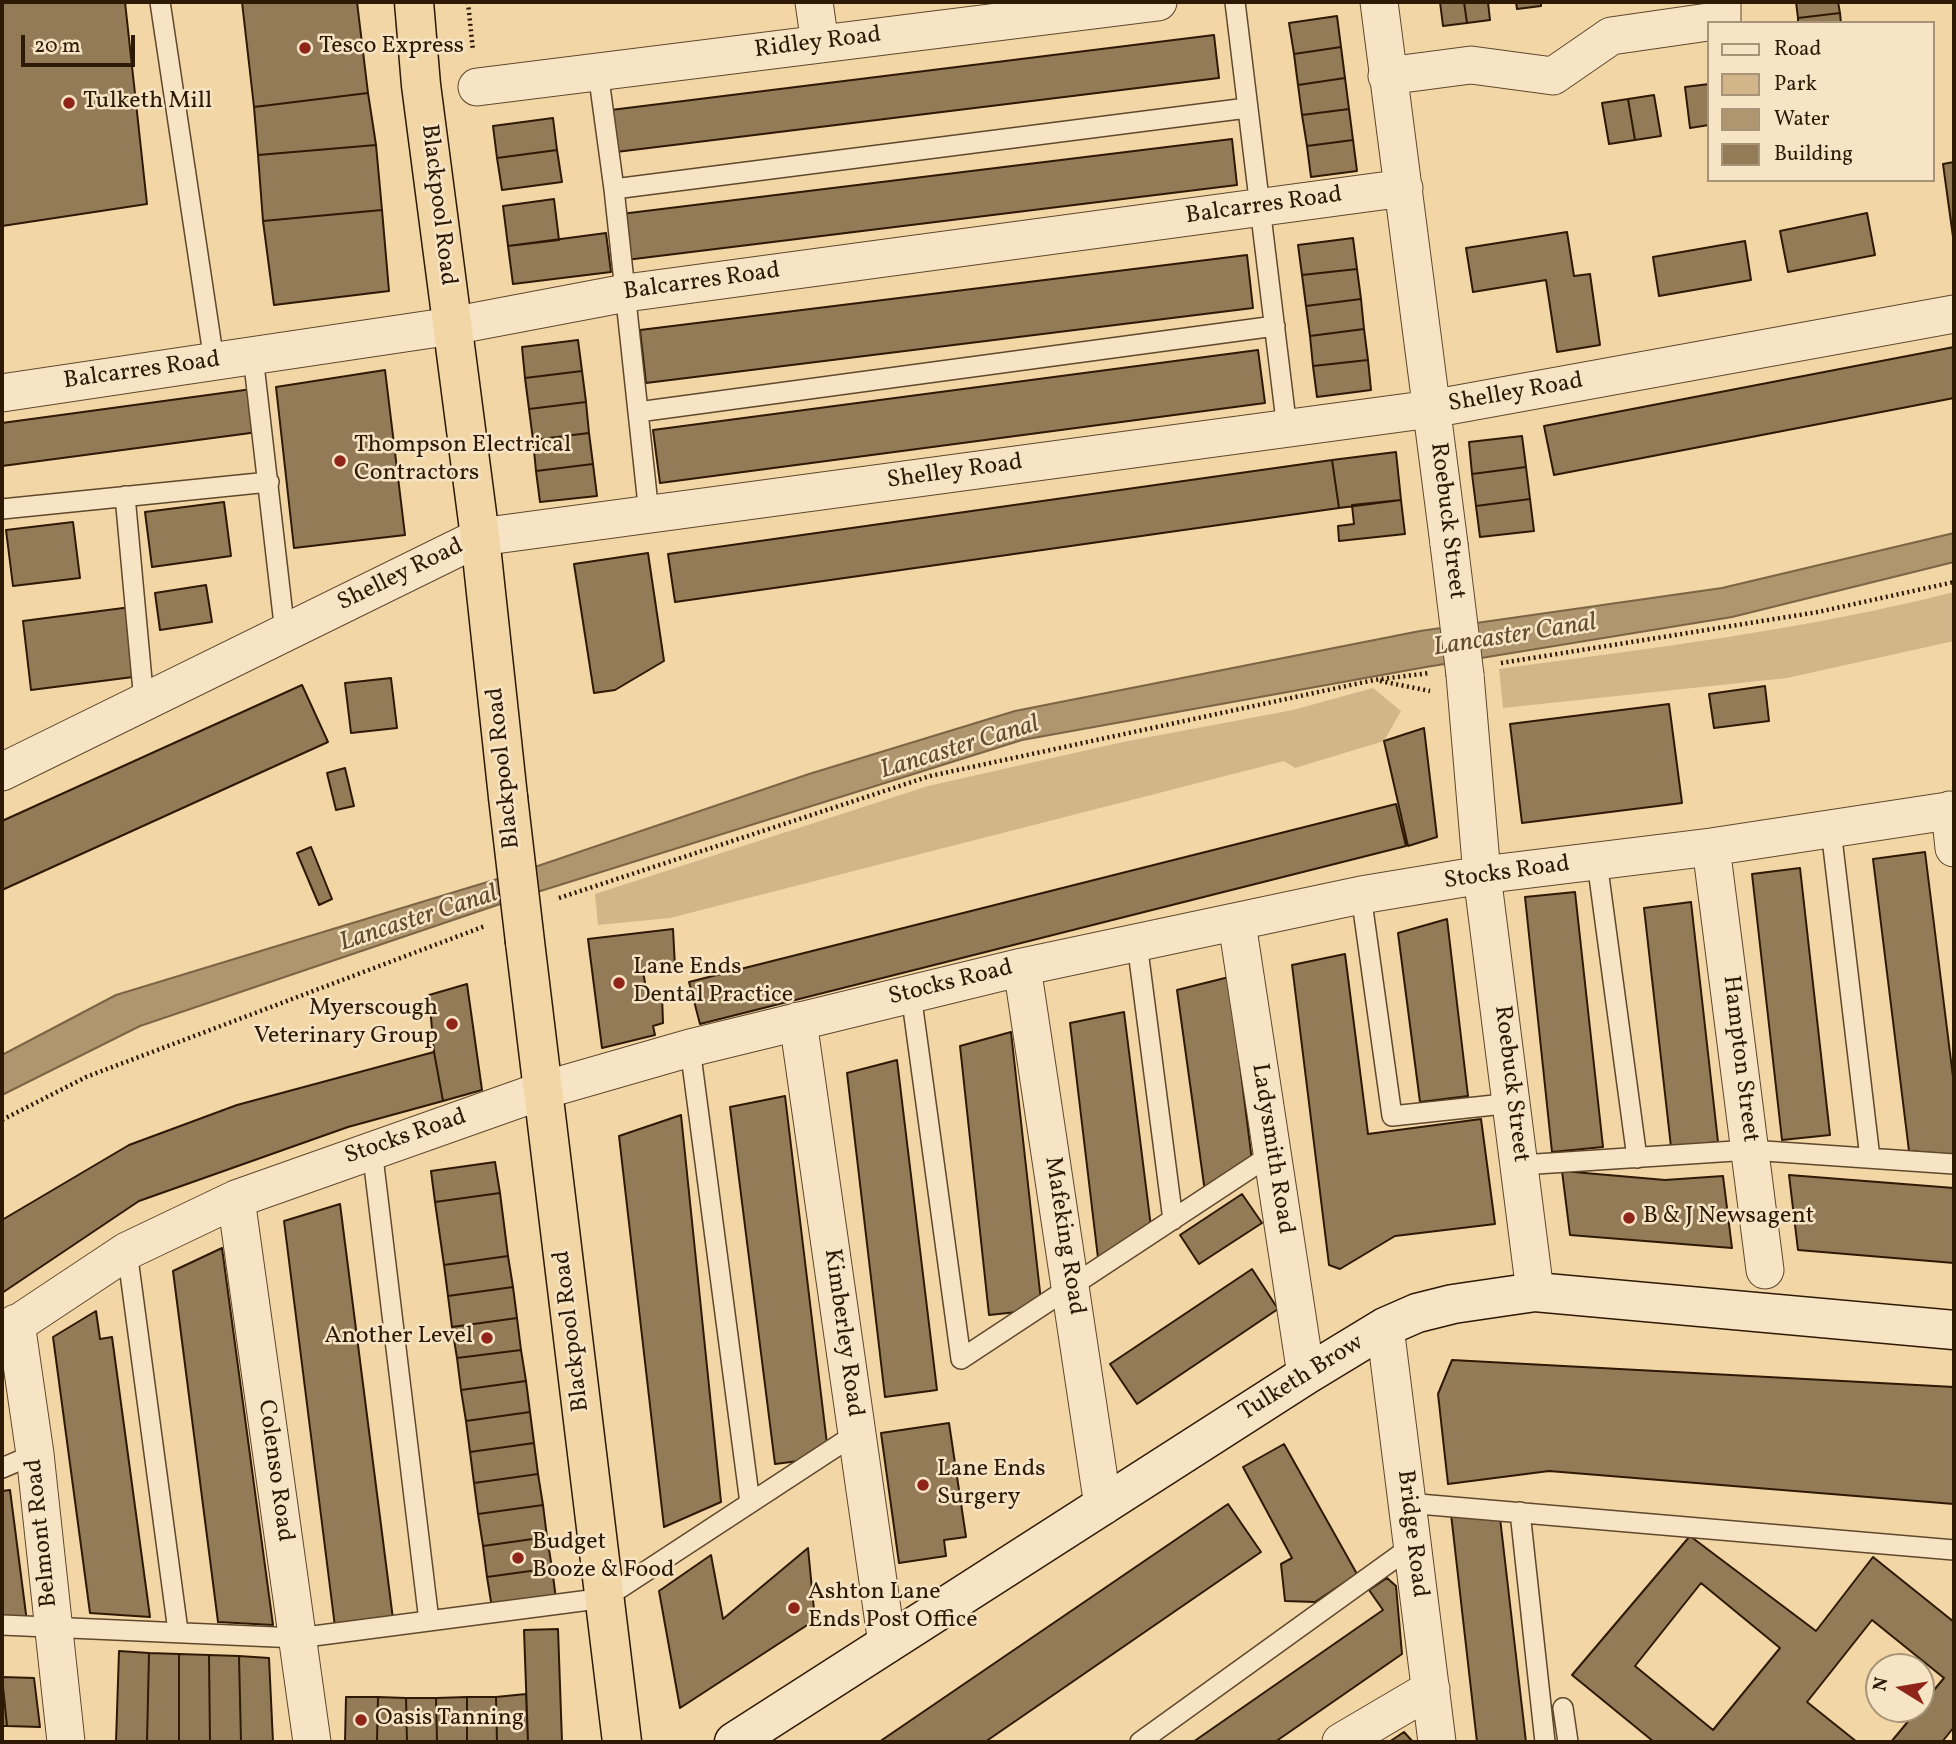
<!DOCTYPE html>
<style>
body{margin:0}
#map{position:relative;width:1956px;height:1744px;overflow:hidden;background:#f3d6a6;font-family:Vollkorn,serif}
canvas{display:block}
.frame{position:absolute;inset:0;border:4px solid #2e1904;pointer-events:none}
.legend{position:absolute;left:1707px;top:21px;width:228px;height:161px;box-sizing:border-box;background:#f7e4c5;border:2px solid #a79378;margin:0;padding:9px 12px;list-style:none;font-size:21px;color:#2e1904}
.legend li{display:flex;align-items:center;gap:14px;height:35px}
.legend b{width:35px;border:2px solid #a79378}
.north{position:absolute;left:1865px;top:1653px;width:70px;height:70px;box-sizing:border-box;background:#f7e4c5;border:2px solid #a79378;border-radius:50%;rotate:281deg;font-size:19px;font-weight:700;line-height:28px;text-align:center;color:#2e1904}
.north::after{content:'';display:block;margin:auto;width:24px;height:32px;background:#8f2418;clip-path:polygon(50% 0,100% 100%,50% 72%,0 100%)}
.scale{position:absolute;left:21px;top:35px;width:114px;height:32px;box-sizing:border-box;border:4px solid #2e1904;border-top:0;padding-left:9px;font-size:21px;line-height:24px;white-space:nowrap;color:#2e1904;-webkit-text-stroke:5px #f7e4c5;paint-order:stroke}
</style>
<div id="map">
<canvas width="1956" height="1744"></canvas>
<div class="frame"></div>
<ul class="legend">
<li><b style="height:9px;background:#f7e4c5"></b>Road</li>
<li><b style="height:19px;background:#d2b68a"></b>Park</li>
<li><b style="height:19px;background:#b0966f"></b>Water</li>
<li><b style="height:19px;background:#947b58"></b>Building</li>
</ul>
<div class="north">N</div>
<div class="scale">20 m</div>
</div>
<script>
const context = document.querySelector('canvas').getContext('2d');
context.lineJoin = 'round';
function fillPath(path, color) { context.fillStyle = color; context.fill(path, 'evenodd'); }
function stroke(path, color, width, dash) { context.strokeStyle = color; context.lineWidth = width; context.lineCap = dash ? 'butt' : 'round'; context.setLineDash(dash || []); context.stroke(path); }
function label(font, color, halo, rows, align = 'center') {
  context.font = font + ' Vollkorn,serif'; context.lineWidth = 5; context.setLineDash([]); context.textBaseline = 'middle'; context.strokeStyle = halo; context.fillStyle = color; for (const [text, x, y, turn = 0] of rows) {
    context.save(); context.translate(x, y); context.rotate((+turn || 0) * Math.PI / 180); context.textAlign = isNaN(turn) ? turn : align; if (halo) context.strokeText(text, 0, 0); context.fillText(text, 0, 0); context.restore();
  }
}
const green = new Path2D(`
 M1954 592V641L1787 678 1503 708 1499 669C1652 648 1805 630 1954 592Z
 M1373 688 1401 711 1384 741 1295 768 1284 761 670 918 598 925 595 894 928 786 1123 742 1293 710Z`);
const water = new Path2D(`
 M1954 533V562L1732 617 1426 667 1022 740 515 899 140 1026 2 1095V1055L116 995 517 873 809 774 1015 711 1420 631 1722 588Z`);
const building = new Path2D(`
 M2 2H125L147 204 2 226Z
 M242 2H357L368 93 254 107Z
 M1440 2H1464L1467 23 1443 26Z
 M1464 2H1488L1490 20 1467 23Z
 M1516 2H1541V6L1517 9Z
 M1796 2H1838L1840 13 1798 18Z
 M1840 13 1841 23H1798V18Z
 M1337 16 1341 47 1294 54 1289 23Z
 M1214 35 1219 78 608 153 603 111Z
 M1341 47 1345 78 1298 85 1294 54Z
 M1345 78 1349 109 1302 115 1298 85Z
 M1709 84V125L1690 128 1685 87Z
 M368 93 376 145 258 155 254 107Z
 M1654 95 1661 136 1635 140 1628 99Z
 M1628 99 1635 140 1609 144 1602 103Z
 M1349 109 1353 140 1307 146 1302 115Z
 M553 118 557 150 497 158 493 126Z
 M1232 139 1237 185 626 260 621 214Z
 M1353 140 1357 171 1311 177 1307 146Z
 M376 145 382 210 263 221 258 155Z
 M557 150 562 182 502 190 497 158Z
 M1954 162V244L1943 164Z
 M554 199 559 240 508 246 503 206Z
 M382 210 389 291 274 305 263 221Z
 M1867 213 1875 255 1788 272 1780 231Z
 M1567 232 1574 276 1590 274 1600 345 1557 352 1546 280 1473 292 1466 248Z
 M606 233 611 272 513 284 508 246Z
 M1353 238 1357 269 1302 275 1298 245Z
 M1745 241 1751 280 1659 296 1653 257Z
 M1247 255 1253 308 646 383 640 330Z
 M1357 269 1361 299 1306 306 1302 275Z
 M1361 299 1364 329 1310 336 1306 306Z
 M1364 329 1368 360 1313 366 1310 336Z
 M578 340 582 371 525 378 522 347Z
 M1954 347V398L1554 475 1544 426Z
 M1258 350 1265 403 660 483 653 430Z
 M1368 360 1371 390 1317 397 1313 366Z
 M385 370 405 535 294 548 276 387Z
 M582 371 586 402 529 409 525 378Z
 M252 389 258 432 2 466V423Z
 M586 402 589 433 533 440 529 409Z
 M589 433 593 464 536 471 533 440Z
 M1522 436 1526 467 1472 474 1469 442Z
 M1396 452 1401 500 1339 508 1332 460Z
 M1332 460 1339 508 675 602 668 554Z
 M593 464 597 496 540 502 536 471Z
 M1526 467 1530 499 1476 506 1472 474Z
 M1530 499 1534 531 1480 537 1476 506Z
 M1401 500 1405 534 1339 541 1338 526 1354 524 1352 505Z
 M224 502 231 556 152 567 145 512Z
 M73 522 80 578 13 586 6 530Z
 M648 553 664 661 615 690 594 693 574 564Z
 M206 585 212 622 160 630 155 593Z
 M131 607 141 676 31 690 23 621Z
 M391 678 397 728 351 733 345 683Z
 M302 685 328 742 2 890V821Z
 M1765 686 1769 721 1714 728 1709 694Z
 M1669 704 1682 803 1522 823 1510 724Z
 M1424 728 1437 837 1408 846 1384 741Z
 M345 768 354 806 336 810 327 773Z
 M1396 804 1406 846 700 1024 689 982Z
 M311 847 332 899 319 905 297 853Z
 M1925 852 1954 1085V1155L1909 1151 1873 859Z
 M1800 868 1830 1135 1782 1140 1752 874Z
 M1575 892 1603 1147 1552 1152 1525 897Z
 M1691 902 1718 1142 1671 1147 1644 908Z
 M1447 919 1468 1096 1420 1102 1398 933Z
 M673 929 675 967 643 971 647 995H662L663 1023 653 1026 655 1035 602 1048 588 939Z
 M1345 954 1368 1134 1481 1119 1495 1224 1395 1236 1340 1269 1329 1265 1292 965Z
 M1229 977 1252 1161 1205 1192 1177 990Z
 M467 984 482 1090 443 1101 434 1052 429 995Z
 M1124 1012 1151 1227 1098 1258 1070 1023Z
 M1011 1032 1041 1301 1027 1311 989 1315 960 1046Z
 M434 1052 443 1101 348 1127 139 1201 2 1293V1220L129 1145 237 1105Z
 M897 1060 937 1390 885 1397 847 1073Z
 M785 1096 827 1444 799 1461 775 1464 730 1107Z
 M681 1115 721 1502 664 1527 619 1136Z
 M495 1162 500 1193 435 1202 431 1171Z
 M1562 1171 1665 1180 1723 1176 1732 1248 1570 1235Z
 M1789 1175 1954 1188V1263L1798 1250Z
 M500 1193 508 1256 444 1265 435 1202Z
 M1242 1194 1262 1223 1199 1264 1180 1235Z
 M340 1204 393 1619 335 1627 284 1221Z
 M222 1248 273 1625 218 1622 173 1271Z
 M508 1256 513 1287 448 1296 444 1265Z
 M1252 1269 1278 1309 1137 1404 1110 1364Z
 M513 1287 517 1318 452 1327 448 1296Z
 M96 1311 100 1339 112 1337 150 1617 90 1613 53 1337Z
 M517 1318 521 1350 457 1358 452 1327Z
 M521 1350 526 1381 461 1390 457 1358Z
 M1452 1360 1954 1387V1504L1549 1471 1448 1484 1438 1394Z
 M526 1381 530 1412 466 1421 461 1390Z
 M530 1412 534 1443 470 1452 466 1421Z
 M949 1423 966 1537 944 1540 946 1556 899 1563 881 1433Z
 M534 1443 538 1474 474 1483 470 1452Z
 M1284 1444 1357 1574 1315 1602 1285 1601 1281 1564 1292 1558 1243 1467Z
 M538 1474 543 1505 478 1514 474 1483Z
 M10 1490 27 1622 2 1621V1491Z
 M1228 1504 1261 1552 985 1742H879Z
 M543 1505 547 1537 483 1546 478 1514Z
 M1451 1514 1500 1518 1526 1742H1477Z
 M1690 1536 1816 1631 1873 1557 1954 1622V1727L1942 1742H1891L1944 1678 1872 1620 1807 1702 1857 1742H1654L1572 1675ZM1701 1583 1780 1648 1713 1730 1635 1666Z
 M547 1537 552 1568 487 1577 483 1546Z
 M808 1548 815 1620 680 1708 659 1591 711 1555 723 1619Z
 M552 1568 556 1599 492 1608 487 1577Z
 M1387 1578 1396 1586 1402 1654 1275 1742H1193L1383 1610 1369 1590Z
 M558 1629 562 1742H528L524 1630Z
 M119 1651 149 1653 147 1742H116Z
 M149 1653 179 1654V1742H147Z
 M179 1654 209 1655 210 1742H179Z
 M209 1655 239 1656 241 1742H210Z
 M239 1656 269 1658 273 1742H241Z
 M2 1677 34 1678 40 1727 7 1726Z
 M2 1677 7 1726H2Z
 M526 1694 528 1742H497L496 1697Z
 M346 1697H378L377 1742H345Z
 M378 1697 406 1698 407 1742H377Z
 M467 1697H496L497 1742H467Z
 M467 1697V1742H437L436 1698Z
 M406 1698H436L437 1742H407Z
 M1404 1732 1413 1742H1389Z`);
const path = new Path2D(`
 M468 2 473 51
 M1501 663 1818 612 1954 582
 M1380 681 1430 691
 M559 898 930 776 1374 680 1429 673
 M2 1120 86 1077 485 926`);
const lane = new Path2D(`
 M160 2 214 361
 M1235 2 1287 429
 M598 72 614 189 649 514
 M614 189 1247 108
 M253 356 285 633
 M638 412 1275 326
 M125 496 144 702
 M2 509 269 482
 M1831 830 1870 1158
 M1597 862 1637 1158
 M1361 895 1392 1116 1513 1103
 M1137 943 1173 1220
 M911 994 961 1359 1272 1154
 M690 1048 750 1503
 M372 1149 429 1621
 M1521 1165 1750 1150 1954 1164
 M127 1251 178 1631
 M2 1468 35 1454
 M1407 1503 1954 1550
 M1520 1512 1545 1742
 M2 1625 298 1638 605 1598 857 1433
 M1563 1708 1568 1742
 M1140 1742 1412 1546`);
const street = new Path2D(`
 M814 2 820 44
 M1379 2 1449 544
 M1387 76 1471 65 1553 76 1611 36 1722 20V2
 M477 87 1158 2
 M2 393 452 326 626 293 1404 188
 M1465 675 1482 875 1535 1292
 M2 772 480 537 1431 409 1954 314
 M1950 810 1954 848
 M1711 847 1765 1270
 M1237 923 1306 1375
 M1022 967 1103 1506
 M798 1021 887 1644
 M236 1199 312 1742
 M16 1323 35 1454 66 1742
 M1385 1327 1437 1742
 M2 1334 127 1251 236 1199 544 1090 690 1048 1022 967 1361 895 1482 875 1711 847 1954 810
 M1341 1742 1431 1689`);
const secondary = new Path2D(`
 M734 1742 1306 1375 1385 1327 1417 1313 1453 1304 1535 1292 1954 1330`);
const highway = new Path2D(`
 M414 2 421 85 480 537 508 797
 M525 942 622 1742`);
const streetBridge = new Path2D(`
 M1449 544 1465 675`);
const highwayBridge = new Path2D(`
 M508 797 525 942`);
const markers = [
 [305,48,7,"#8f2418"],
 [69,103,7,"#8f2418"],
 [340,461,7,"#8f2418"],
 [619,983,7,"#8f2418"],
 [452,1024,7,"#8f2418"],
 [1629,1218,7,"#8f2418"],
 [487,1338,7,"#8f2418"],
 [923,1485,7,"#8f2418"],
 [518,1558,7,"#8f2418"],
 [794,1608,7,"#8f2418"],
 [361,1720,7,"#8f2418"]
];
const streetNames = [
 ["Ridley Road",818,44,-7],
 ["Blackpool Road",437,205,83],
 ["Balcarres Road",1264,207,-8],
 ["Balcarres Road",702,283,-8],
 ["Balcarres Road",142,372,-8],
 ["Shelley Road",1516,394,-10],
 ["Shelley Road",955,473,-8],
 ["Roebuck Street",1446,521,83],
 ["Shelley Road",401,576,-26],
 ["Blackpool Road",505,768,-96],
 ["Stocks Road",1507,874,-8],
 ["Stocks Road",951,984,-14],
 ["Hampton Street",1739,1059,83],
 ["Roebuck Street",1510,1084,83],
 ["Stocks Road",406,1138,-19],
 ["Ladysmith Road",1271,1149,81],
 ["Mafeking Road",1063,1236,81],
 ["Blackpool Road",573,1331,-97],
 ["Kimberley Road",842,1333,82],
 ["Tulketh Brow",1302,1379,-32],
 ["Colenso Road",274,1471,82],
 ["Belmont Road",43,1533,-96],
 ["Bridge Road",1411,1534,83]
];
const poiNames = [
 ["Tesco Express",319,48],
 ["Tulketh Mill",83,103],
 ["Thompson Electrical",354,447],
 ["Contractors",354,475],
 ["Lane Ends",633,969],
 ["Dental Practice",633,997],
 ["Myerscough",438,1010,"right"],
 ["Veterinary Group",438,1038,"right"],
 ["B & J Newsagent",1643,1218],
 ["Another Level",473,1338,"right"],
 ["Lane Ends",937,1471],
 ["Surgery",937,1499],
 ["Budget",532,1544],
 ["Booze & Food",532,1572],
 ["Ashton Lane",808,1594],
 ["Ends Post Office",808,1622],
 ["Oasis Tanning",375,1720]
];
const waterNames = [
 ["Lancaster Canal",1515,637,-9],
 ["Lancaster Canal",960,749,-17],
 ["Lancaster Canal",419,920,-18]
];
fillPath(green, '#d2b68a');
fillPath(water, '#b0966f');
stroke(water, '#7c6444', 2);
fillPath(building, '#947b58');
stroke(building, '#2e1904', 2);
stroke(lane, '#5f482c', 22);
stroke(street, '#5f482c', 39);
stroke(secondary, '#2e1904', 41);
stroke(highway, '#2e1904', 41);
stroke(path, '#2e1904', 4.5, [2, 3.5]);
stroke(lane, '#f7e4c5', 19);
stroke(street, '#f7e4c5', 37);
stroke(secondary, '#f7e4c5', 38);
stroke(highway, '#f3d6a6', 38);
stroke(streetBridge, '#5f482c', 39, []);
stroke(highwayBridge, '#2e1904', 41, []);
stroke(streetBridge, '#f7e4c5', 37);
stroke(highwayBridge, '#f3d6a6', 38);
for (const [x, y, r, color] of markers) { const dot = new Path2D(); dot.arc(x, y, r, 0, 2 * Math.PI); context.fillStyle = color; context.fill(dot); stroke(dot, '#f7e4c5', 2.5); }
label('24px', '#2e1904', '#f7e4c5', streetNames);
label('24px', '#2e1904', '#f7e4c5', poiNames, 'left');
label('italic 26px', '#624b2f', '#f7e4c5', waterNames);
</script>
